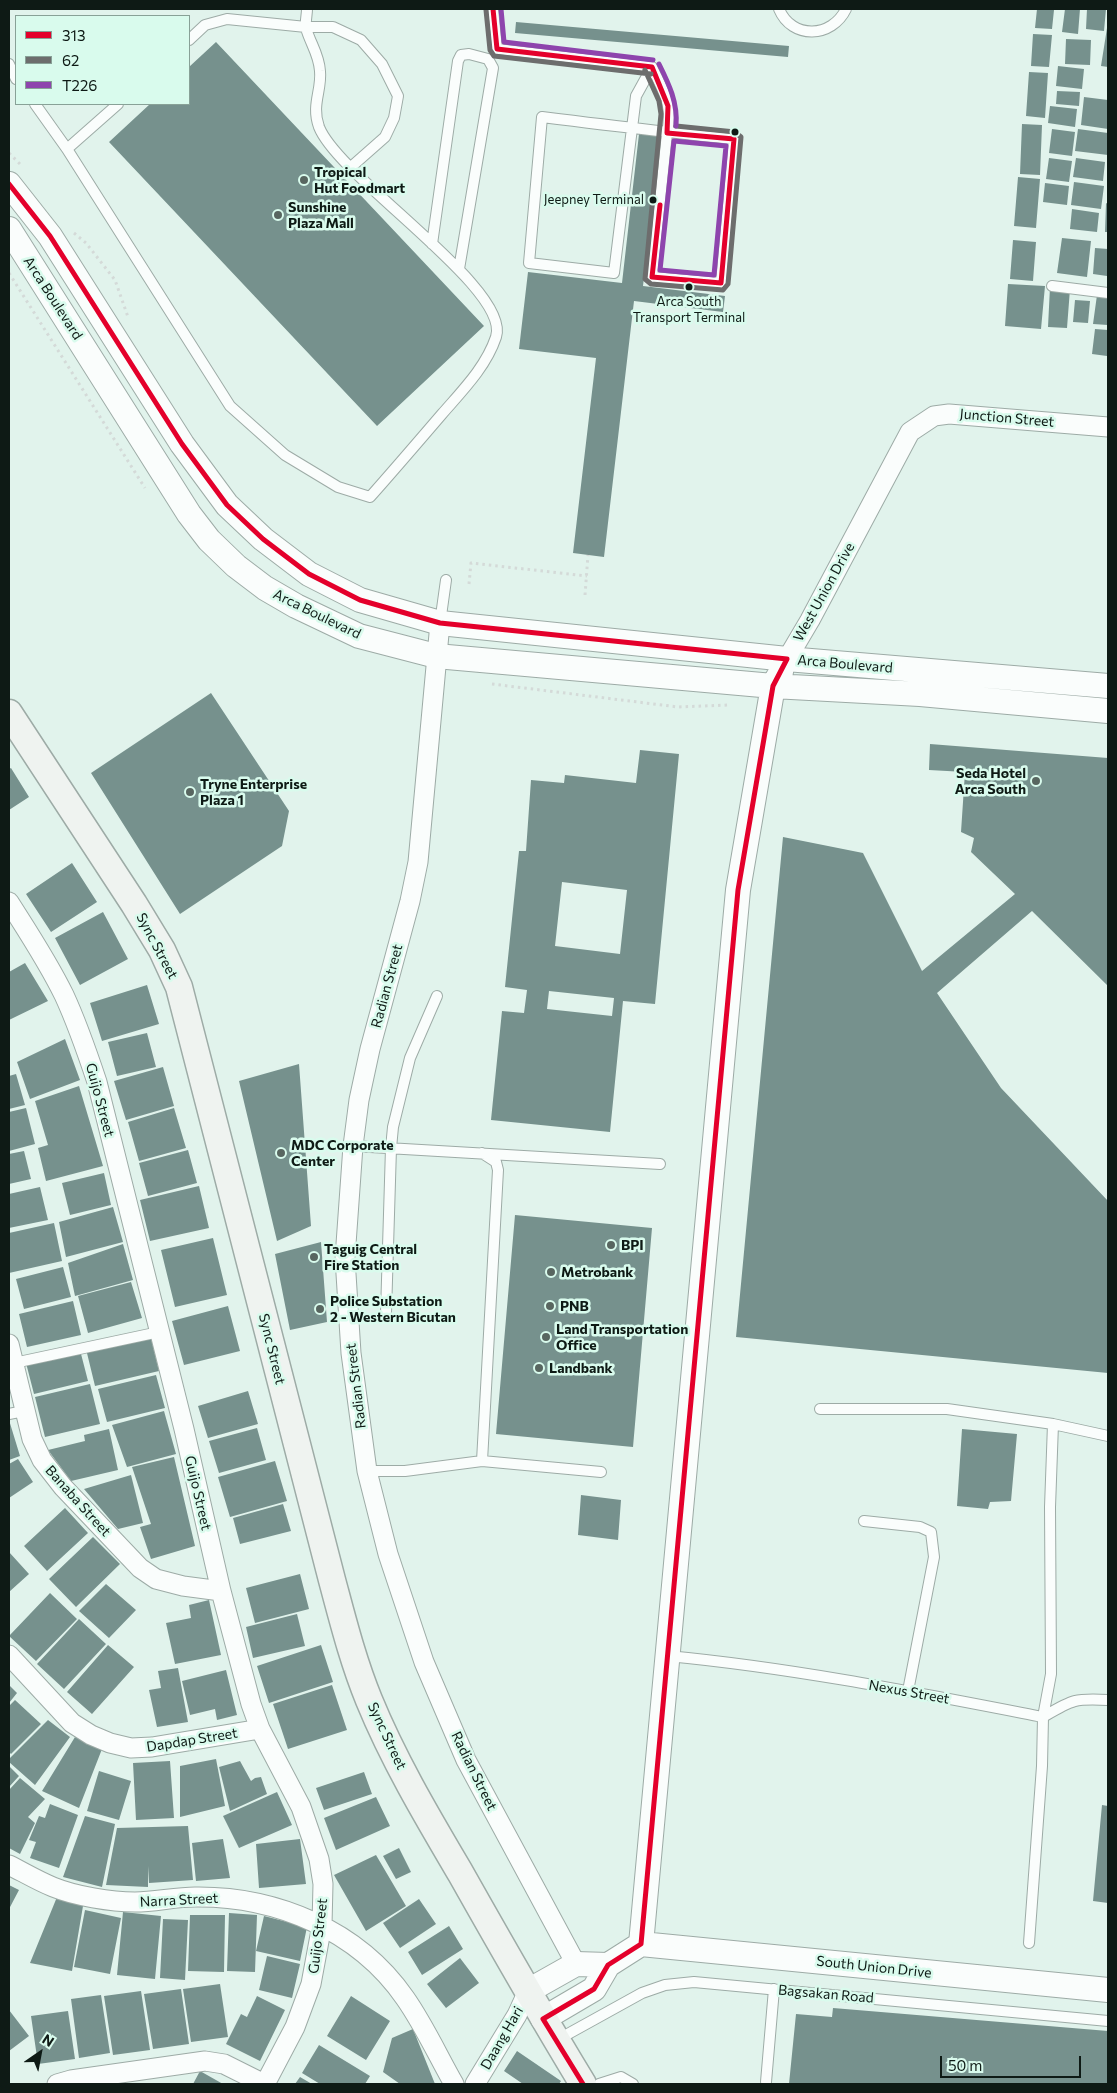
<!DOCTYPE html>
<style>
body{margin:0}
#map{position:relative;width:1117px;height:2093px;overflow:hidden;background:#e1f3ec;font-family:Commissioner,sans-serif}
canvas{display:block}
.frame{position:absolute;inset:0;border:10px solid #0e1a15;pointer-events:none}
.legend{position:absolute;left:15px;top:15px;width:175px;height:90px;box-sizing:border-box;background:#d9fbed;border:1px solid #88a197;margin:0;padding:6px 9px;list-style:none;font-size:15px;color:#0e1a15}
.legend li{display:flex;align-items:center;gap:10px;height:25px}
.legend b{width:25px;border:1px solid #88a197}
.north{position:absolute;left:15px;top:2028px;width:50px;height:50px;-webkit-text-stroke:4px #d9fbed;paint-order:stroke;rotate:33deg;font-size:14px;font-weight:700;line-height:20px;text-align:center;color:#0e1a15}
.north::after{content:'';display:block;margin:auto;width:18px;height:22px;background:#0e1a15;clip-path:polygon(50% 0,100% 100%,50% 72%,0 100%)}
.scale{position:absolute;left:940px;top:2056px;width:141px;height:22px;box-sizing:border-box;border:2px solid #0e1a15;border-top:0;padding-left:6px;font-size:15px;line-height:18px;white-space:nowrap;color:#0e1a15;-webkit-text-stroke:4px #d9fbed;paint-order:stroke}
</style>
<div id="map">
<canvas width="1117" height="2093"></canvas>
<div class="frame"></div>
<ul class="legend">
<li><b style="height:6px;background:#e4002b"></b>313</li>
<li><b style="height:6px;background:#6d6d6d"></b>62</li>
<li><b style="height:6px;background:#8e44ad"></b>T226</li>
</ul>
<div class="north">N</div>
<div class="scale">50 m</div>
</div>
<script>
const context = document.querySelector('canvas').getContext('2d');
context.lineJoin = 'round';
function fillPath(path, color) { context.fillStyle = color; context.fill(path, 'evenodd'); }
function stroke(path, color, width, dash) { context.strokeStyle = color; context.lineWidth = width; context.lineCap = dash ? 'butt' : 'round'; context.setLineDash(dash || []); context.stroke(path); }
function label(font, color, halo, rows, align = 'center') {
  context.font = font + ' Commissioner,sans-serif'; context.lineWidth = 5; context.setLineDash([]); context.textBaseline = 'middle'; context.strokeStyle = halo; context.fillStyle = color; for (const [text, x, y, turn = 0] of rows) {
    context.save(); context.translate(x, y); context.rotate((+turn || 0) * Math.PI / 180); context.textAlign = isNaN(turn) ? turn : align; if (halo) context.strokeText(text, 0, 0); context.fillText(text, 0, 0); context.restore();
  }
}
const building = new Path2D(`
 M1037 9 1054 10 1052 29 1035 28Z
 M1065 9H1080L1078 34 1062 32Z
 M1087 9H1106L1104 31 1086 29Z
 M516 22 789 46 788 57 515 33Z
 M1107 28H1108V67L1101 66Z
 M1033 34 1052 35 1049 67 1031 66Z
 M1066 39 1091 40 1090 65 1065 64Z
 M216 42 484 326 377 426 109 142 150 104H189V67Z
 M1058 66 1084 69 1082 89 1056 86Z
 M1029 72 1048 73 1045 118 1026 116Z
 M1057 91 1080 92 1079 106 1056 104Z
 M1084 97 1108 100V129L1081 125Z
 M1050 106 1077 109 1075 127 1048 123Z
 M1022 124 1042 125 1040 175 1020 174Z
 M1052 129 1075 132 1072 156 1049 153Z
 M1078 129 1108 133V155L1075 151Z
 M639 134 660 136 643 286 725 296 723 312 634 301 604 557 573 553 596 358 519 349 528 272 622 283Z
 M1049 158 1072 161 1069 182 1046 179Z
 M1076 158 1105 162 1103 181 1073 177Z
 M1018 177 1040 179 1036 228 1014 226Z
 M1074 182 1104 186 1101 209 1071 205Z
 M1045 183 1069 186 1067 205 1043 202Z
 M1106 203 1108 204V232H1105Z
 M1072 209 1099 213 1097 232 1070 229Z
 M1062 238 1091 241 1087 277 1057 273Z
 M1013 240 1036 242 1033 281 1010 279Z
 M1095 248 1108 249 1107 276 1093 274Z
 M1008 284 1045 286 1041 329 1005 326Z
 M1050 287 1070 289 1067 328 1048 327Z
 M1097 295 1108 296V325L1093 324Z
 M1075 300 1090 301 1088 323 1073 322Z
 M1095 329 1108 330 1107 356 1092 354Z
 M211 693 289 811 282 846 180 914 91 773Z
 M930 744 1108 758V986L1032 911 937 993 1001 1088 1108 1201V1373L736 1337 783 837 863 853 922 971 1015 894 971 852 974 838 961 832 965 772 929 770Z
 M640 750 679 754 655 1004 623 1001 610 1132 491 1120 502 1011 524 1013 527 990 505 987 519 851H526L531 780 564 783 565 775 636 783ZM562 882 627 890 620 954 555 946ZM549 991 614 998 612 1016 547 1009Z
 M11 768 29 797 9 810V769Z
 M72 863 97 902 51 932 26 894Z
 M103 912 128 959 80 985 55 938Z
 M25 963 48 1001 9 1020V972Z
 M147 985 159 1024 102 1041 90 1003Z
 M147 1033 156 1067 117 1076 108 1042Z
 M65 1039 80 1080 30 1099 17 1062Z
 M299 1064 311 1226 277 1241 239 1081Z
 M163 1067 174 1106 126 1120 114 1081Z
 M16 1074 25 1105 9 1109V1076Z
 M79 1086 103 1166 46 1181 38 1148 48 1145 35 1101Z
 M26 1108 35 1144 9 1151V1112Z
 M174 1108 186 1148 139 1161 128 1122Z
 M188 1150 197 1183 148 1196 139 1163Z
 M24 1151 31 1179 9 1184V1154Z
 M104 1173 111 1205 70 1215 62 1183Z
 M199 1186 209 1228 150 1241 140 1200Z
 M40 1187 48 1220 9 1228V1194Z
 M113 1207 123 1242 66 1257 59 1222Z
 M515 1215 652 1228 633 1447 496 1434Z
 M54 1223 62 1261 9 1273V1233Z
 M213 1238 227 1295 175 1307 161 1250Z
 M321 1242 327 1322 290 1330 275 1254Z
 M123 1244 133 1280 75 1296 68 1263Z
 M63 1267 71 1297 24 1309 16 1279Z
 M131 1282 142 1318 88 1333 78 1296Z
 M73 1301 81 1335 27 1347 19 1314Z
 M228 1306 240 1351 184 1365 172 1321Z
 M150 1334 159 1371 95 1386 86 1349Z
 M80 1350 88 1381 34 1394 26 1363Z
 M156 1375 165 1408 107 1422 98 1389Z
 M90 1384 100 1424 45 1437 35 1397Z
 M248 1391 258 1424 208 1438 198 1406Z
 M164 1411 176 1454 127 1467 112 1425Z
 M9 1420 20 1456 9 1460Z
 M257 1428 266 1460 219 1473 209 1441Z
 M109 1429 118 1470 71 1481 48 1450 85 1441 84 1435Z
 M962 1429 1017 1434 1011 1501 990 1502 988 1509 957 1506Z
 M174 1457 195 1546 151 1559 140 1527 151 1524 132 1467Z
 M18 1459 33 1482 9 1498V1464Z
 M275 1461 287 1501 230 1517 218 1477Z
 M131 1475 143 1523 118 1529 84 1489Z
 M581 1495 621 1500 618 1540 578 1535Z
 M283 1504 291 1531 240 1544 233 1518Z
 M65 1508 88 1533 47 1571 24 1546Z
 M93 1537 120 1564 76 1607 49 1579Z
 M9 1552 29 1574 9 1592Z
 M300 1574 309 1609 255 1623 246 1588Z
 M106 1584 136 1610 109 1638 79 1611Z
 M50 1593 77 1619 36 1661 9 1636Z
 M209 1600 221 1655 175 1664 166 1623 191 1618 189 1605Z
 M297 1614 305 1646 253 1658 246 1627Z
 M79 1619 106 1644 64 1689 37 1664Z
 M108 1645 134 1667 92 1714 67 1692Z
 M321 1645 333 1682 269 1703 257 1666Z
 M178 1668 188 1722 157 1727 149 1690 161 1688 158 1671Z
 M226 1670 237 1715 217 1720 215 1709 190 1715 182 1681Z
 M9 1685 17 1693 9 1703Z
 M332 1685 347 1730 288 1749 273 1704Z
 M15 1700 41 1724 11 1754 9 1752V1706Z
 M48 1720 70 1737 35 1785 9 1762V1759Z
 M75 1737 102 1749 79 1808 42 1791Z
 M216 1759 225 1806 180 1817V1766Z
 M170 1761 174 1818 136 1820 133 1763Z
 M240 1761 251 1781 255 1778 261 1777 267 1794 230 1811 219 1767Z
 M9 1766 19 1776 9 1787Z
 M99 1771 131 1781 119 1820 87 1811Z
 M364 1772 372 1794 324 1810 316 1788Z
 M20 1778 45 1799 28 1817 35 1823 20 1854 9 1848V1790Z
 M277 1792 292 1825 239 1848 223 1816Z
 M376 1797 390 1826 336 1850 324 1818Z
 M50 1804 78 1815 59 1868 30 1858 36 1842 29 1840 39 1816 45 1818Z
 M1102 1805 1108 1806V1903L1093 1901Z
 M85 1816 115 1824 102 1887 63 1877Z
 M188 1826 193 1880 149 1883 148 1866V1887L106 1885 117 1828Z
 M223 1839 230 1878 196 1881 192 1843Z
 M300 1839 306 1884 259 1888 256 1844Z
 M399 1848 411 1872 396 1879 383 1856Z
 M376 1855 406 1906 366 1931 334 1875Z
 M9 1885 19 1890 9 1909Z
 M57 1897 83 1906 72 1971 30 1963Z
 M419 1899 436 1924 400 1948 383 1923Z
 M85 1910 121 1918 110 1974 74 1967Z
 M123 1912 161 1916 155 1979 117 1975Z
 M229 1913 257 1915 255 1972 227 1971Z
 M190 1915H225L224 1972 188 1971Z
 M264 1916 307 1927 300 1961 256 1951Z
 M163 1919 188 1920 185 1980 160 1978Z
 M449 1926 463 1949 422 1975 408 1952Z
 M267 1956 300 1964 292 1998 259 1990Z
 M460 1958 479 1983 446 2008 427 1984Z
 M220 1984 228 2037 191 2042 183 1989Z
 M181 1989 189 2044 153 2049 144 1994Z
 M141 1991 150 2050 113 2055 104 1996Z
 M101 1995 110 2053 79 2058 71 1999Z
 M257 1996 285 2010 260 2061 226 2044 241 2014 247 2017Z
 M351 1996 390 2021 366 2060 327 2036Z
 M833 2008 1108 2031V2084H789L796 2014 832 2017Z
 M9 2010 29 2036 9 2051Z
 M68 2011 75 2059 38 2064 31 2016Z
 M413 2029 435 2084H400L383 2072 392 2038Z
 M319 2045 370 2076 365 2084H320L302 2073Z
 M517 2051 561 2081 559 2084H523L504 2071Z
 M200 2071 223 2084H193Z
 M300 2077 312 2084H295Z`);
const path = new Path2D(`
 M9 153 21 165
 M74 233 86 243 115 280 128 317
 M9 273 145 488
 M469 584 471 563 587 576
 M585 595 588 555
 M492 684 678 707 730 705`);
const service = new Path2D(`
 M493 9 497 49 652 67
 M779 9C792 40 832 38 846 9
 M189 40 205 25 227 19 306 27H333L361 40 382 64 398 96 394 118 385 137 351 167
 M9 64 16 79
 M652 67 636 96 614 273 529 263 542 117C606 125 670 133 734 139L721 283 652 277 667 133C673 104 664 93 652 67
 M35 104 67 149 230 406 285 455 338 487 370 497C394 470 418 442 442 414 462 391 486 367 496 337 512 289 339 178 319 127 311 105 322 90 320 71 319 54 310 43 306 28 305 22 307 15 307 9
 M67 149 118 104
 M432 244 458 61 461 55 469 54 488 59 493 68 459 269
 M1052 286 1108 293
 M440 623 446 580
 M353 1146 660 1164
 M386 1313 391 1148 393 1127 410 1058 437 996
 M14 1363 159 1332
 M820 1409H947L1053 1424 1108 1436
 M9 1414 24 1411
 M482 1461 498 1170 496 1162 482 1153
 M367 1471H405L482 1461 601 1472
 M864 1521 920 1527 931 1532 934 1557 908 1691
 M668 1656C794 1668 919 1693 1043 1717 1072 1700 1074 1698 1108 1700
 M1029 1943 1042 1766 1043 1717 1051 1674 1050 1507 1053 1424
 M557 2040 642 1993 665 1985 694 1982 1108 2021
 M766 2082 774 1989
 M599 2084 621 2077 633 2084`);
const minor = new Path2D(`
 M440 623 418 862 410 901 370 1049 359 1100 353 1146 345 1258 351 1353 367 1471 388 1554 424 1662 466 1760 576 1964
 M787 659 810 620 910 432 934 416 949 414 1108 427
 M9 902C28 932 48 962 64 995 77 1023 87 1052 97 1082L184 1429 221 1591 251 1704 260 1729 301 1807 319 1859 323 1884 322 1925 311 1984 295 2027 265 2084
 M9 1344 32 1439 42 1460 63 1487 140 1568 156 1579 183 1586 221 1591
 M9 1655 72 1723 91 1735 110 1743 131 1748 152 1747 260 1729
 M9 1865C23 1872 38 1881 53 1887 75 1896 111 1902 135 1902 155 1902 175 1897 195 1897 276 1896 358 1930 405 1998 424 2025 438 2056 454 2084
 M57 2084 71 2080 205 2061 224 2064 264 2084
 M475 2084 517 2015 528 1991`);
const tertiary = new Path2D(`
 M9 184 50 236 182 444 227 505 263 539 309 574 360 600 440 623 787 659 1108 686
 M9 229 189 514 209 540 236 566 265 588 296 606 359 636 436 656 773 686 920 694 1108 711
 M641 1944 738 890 773 686 781 672
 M641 1944 1108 1990
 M528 1991 576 1964 608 1965
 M543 2019 594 1989 608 1965 641 1944`);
const secondary = new Path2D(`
 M9 713 134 904 162 950 179 987 332 1580C343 1621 353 1661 369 1700 394 1761 428 1818 461 1874 501 1945 541 2015 583 2084`);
const bus1 = new Path2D(`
 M493 9 497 49 652 67 668 106 667 133 734 139 721 283 652 277 660 205
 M9 184 50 236 182 444 227 505 263 539 309 574 360 600 440 623 787 659 773 686 738 890 641 1944 608 1965 594 1989 543 2019 583 2084`);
const bus2 = new Path2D(`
 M486 10 490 50 494 56 651 74
 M645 70 659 101 661 114 645 279 651 284 723 290 728 284 741 137 735 132 676 126`);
const bus3 = new Path2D(`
 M501 9 504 42 653 60
 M659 64C669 84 678 103 676 126
 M674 141 726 146 714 275 660 270Z`);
const markers = [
 [735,132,4.5,"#0e1a15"],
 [304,180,5,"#586660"],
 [653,200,4.5,"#0e1a15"],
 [278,215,5,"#586660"],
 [689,287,4.5,"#0e1a15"],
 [1036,781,5,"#586660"],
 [190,792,5,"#586660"],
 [281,1153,5,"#586660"],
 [611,1245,5,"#586660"],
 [314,1257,5,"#586660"],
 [551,1272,5,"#586660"],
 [550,1306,5,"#586660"],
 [320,1309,5,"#586660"],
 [546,1337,5,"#586660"],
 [539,1368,5,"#586660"]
];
const busNames = [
 ["Jeepney Terminal",644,200],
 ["Arca South",689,302,"center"],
 ["Transport Terminal",689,318,"center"]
];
const poiNames = [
 ["Tropical",314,172],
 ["Hut Foodmart",314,188],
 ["Sunshine",288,207],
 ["Plaza Mall",288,223],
 ["Seda Hotel",1026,773,"right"],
 ["Arca South",1026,789,"right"],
 ["Tryne Enterprise",200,784],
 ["Plaza 1",200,800],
 ["MDC Corporate",291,1145],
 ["Center",291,1161],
 ["BPI",621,1245],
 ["Taguig Central",324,1249],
 ["Fire Station",324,1265],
 ["Metrobank",561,1272],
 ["Police Substation",330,1301],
 ["2 - Western Bicutan",330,1317],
 ["PNB",560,1306],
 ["Land Transportation",556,1329],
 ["Office",556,1345],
 ["Landbank",549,1368]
];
const streetNames = [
 ["Arca Boulevard",53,298,57],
 ["Junction Street",1007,418,5],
 ["West Union Drive",824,592,-61],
 ["Arca Boulevard",317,614,26],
 ["Arca Boulevard",845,664,5],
 ["Sync Street",157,946,62],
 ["Radian Street",387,986,-75],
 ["Guijo Street",100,1100,75],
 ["Sync Street",272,1349,76],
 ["Radian Street",356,1386,-97],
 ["Guijo Street",198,1493,77],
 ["Banaba Street",78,1501,48],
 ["Nexus Street",909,1692,10],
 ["Sync Street",387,1736,65],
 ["Dapdap Street",192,1740,-9],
 ["Radian Street",474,1771,64],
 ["Narra Street",179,1900,-3],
 ["Guijo Street",318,1936,-83],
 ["South Union Drive",874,1967,6],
 ["Bagsakan Road",826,1994,5],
 ["Daang Hari",502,2038,-60]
];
fillPath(building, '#76918d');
stroke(service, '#9daba6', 12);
stroke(minor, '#9daba6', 21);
stroke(tertiary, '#9daba6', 26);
stroke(secondary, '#9daba6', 29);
stroke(path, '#d4dad8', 3, [2.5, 4]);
stroke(service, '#fafdfc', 10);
stroke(minor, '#fafdfc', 19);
stroke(tertiary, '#fafdfc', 24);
stroke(secondary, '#eff3f0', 26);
stroke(bus1, '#e4002b', 5);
stroke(bus2, '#6d6d6d', 5);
stroke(bus3, '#8e44ad', 5);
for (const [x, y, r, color] of markers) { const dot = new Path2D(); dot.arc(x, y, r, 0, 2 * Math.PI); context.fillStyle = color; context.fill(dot); stroke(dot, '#d9fbed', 2); }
label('13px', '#0e1a15', '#d9fbed', busNames, 'right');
label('bold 14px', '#0e1a15', '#d9fbed', poiNames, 'left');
label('14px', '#0e1a15', '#d9fbed', streetNames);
</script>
